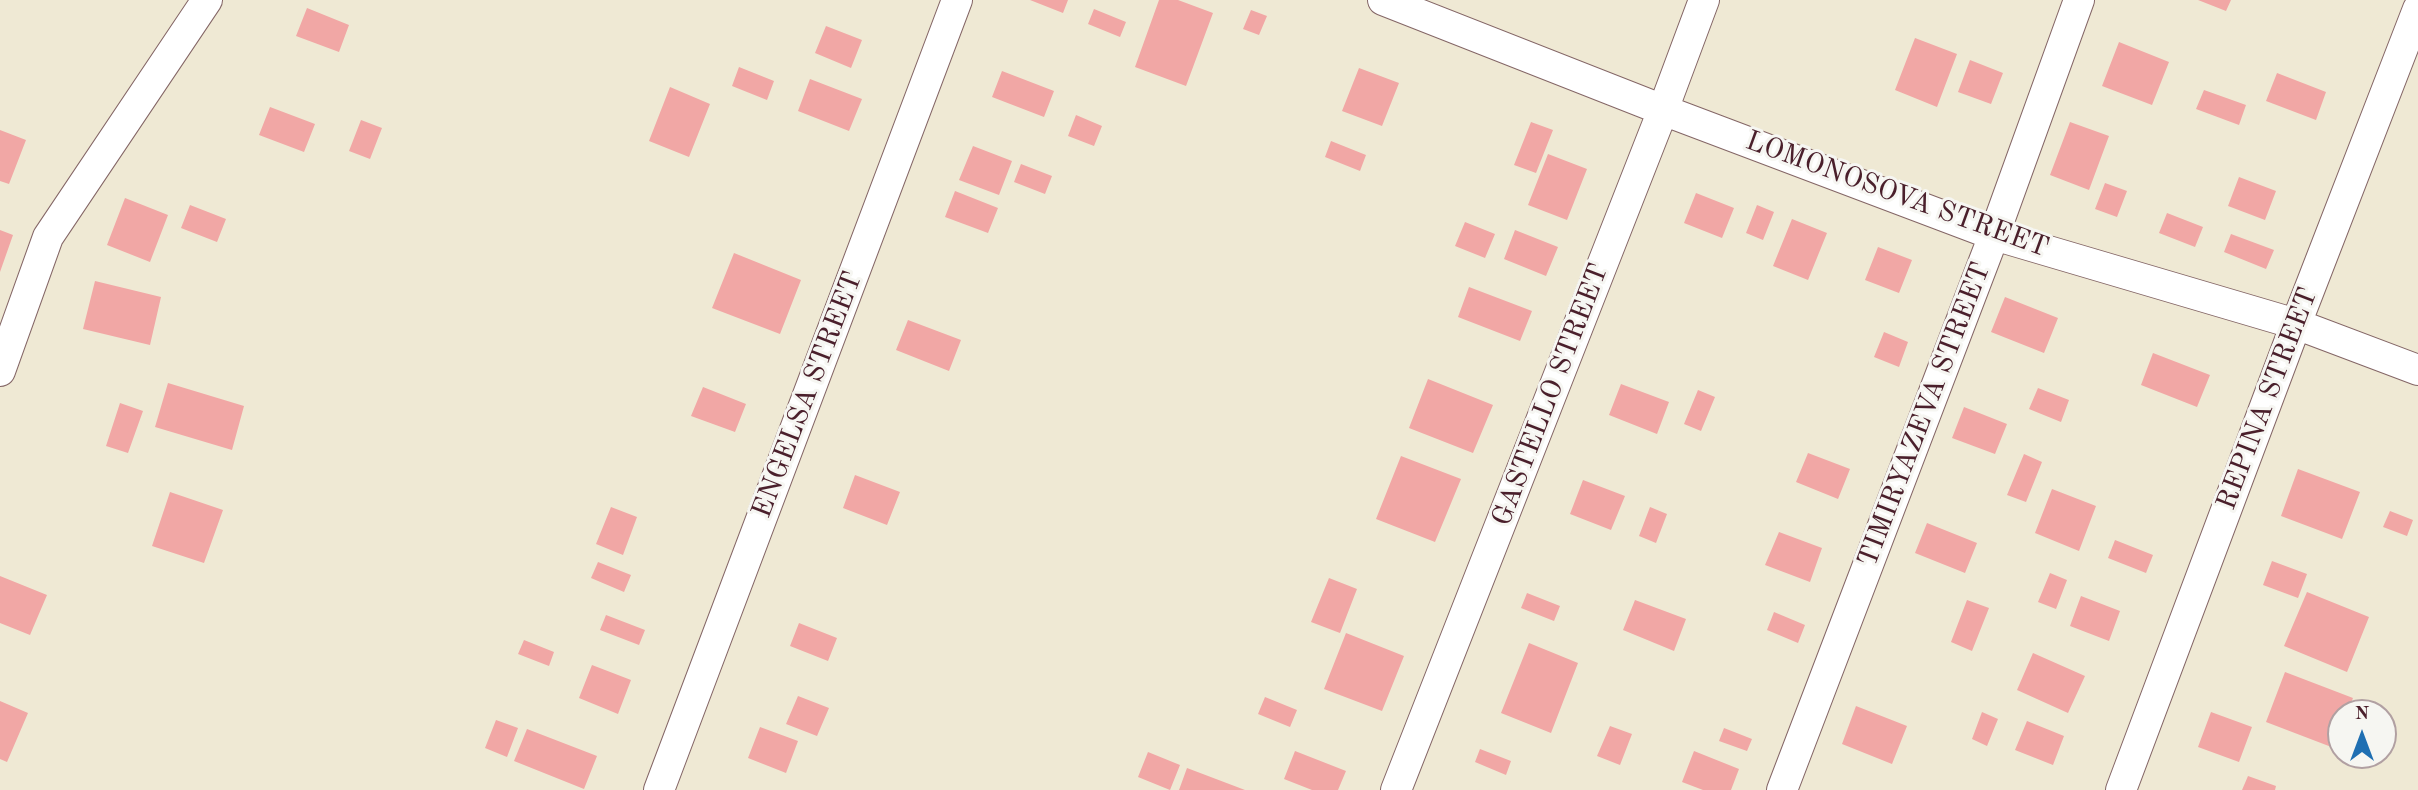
<!DOCTYPE html>
<style>
body{margin:0}
#map{position:relative;width:2418px;height:790px;overflow:hidden;background:#efe9d4;font-family:"Old Standard TT",serif}
canvas{display:block}
.north{position:absolute;left:2327px;top:699px;width:70px;height:70px;box-sizing:border-box;background:#f6f6f2;border:2px solid #b1a0a2;border-radius:50%;rotate:0deg;font-size:19px;font-weight:700;line-height:28px;text-align:center;color:#4a1f2b}
.north::after{content:'';display:block;margin:auto;width:24px;height:32px;background:#1f6fb2;clip-path:polygon(50% 0,100% 100%,50% 72%,0 100%)}
</style>
<div id="map">
<canvas width="2418" height="790"></canvas>
<div class="north">N</div>
</div>
<script>
const context = document.querySelector('canvas').getContext('2d');
context.lineJoin = 'round';
function fillPath(path, color) { context.fillStyle = color; context.fill(path, 'evenodd'); }
function stroke(path, color, width, dash) { context.strokeStyle = color; context.lineWidth = width; context.lineCap = dash ? 'butt' : 'round'; context.setLineDash(dash || []); context.stroke(path); }
function label(font, color, halo, rows, align = 'center') {
  context.font = font + ' "Old Standard TT",serif'; context.lineWidth = 6; context.setLineDash([]); context.textBaseline = 'middle'; context.strokeStyle = halo; context.fillStyle = color; for (const [text, x, y, turn = 0] of rows) {
    context.save(); context.translate(x, y); context.rotate((+turn || 0) * Math.PI / 180); context.textAlign = isNaN(turn) ? turn : align; if (halo) context.strokeText(text, 0, 0); context.fillText(text, 0, 0); context.restore();
  }
}
const building = new Path2D(`
 M1030 0H1068L1063 13Z
 M1159 0H1178L1213 13 1186 86 1135 67Z
 M2198 0H2231L2226 11Z
 M307 8 349 25 339 52 296 36Z
 M1094 9 1126 22 1120 37 1088 24Z
 M1251 10 1267 16 1259 35 1243 29Z
 M826 26 862 40 851 68 815 53Z
 M1915 38 1957 54 1937 107 1895 90Z
 M2119 42 2169 62 2152 105 2102 86Z
 M1970 60 2003 73 1991 104 1958 92Z
 M739 67 774 81 767 100 732 86Z
 M1359 68 1399 83 1382 126 1342 111Z
 M1002 71 1054 91 1044 117 992 97Z
 M2277 73 2326 92 2316 120 2266 101Z
 M810 79 862 99 849 131 798 111Z
 M670 87 710 104 689 157 649 141Z
 M2204 90 2246 105 2239 125 2196 109Z
 M270 107 315 124 304 152 259 135Z
 M1076 115 1102 126 1094 146 1068 136Z
 M361 120 382 128 370 159 349 151Z
 M1531 122 1553 130 1536 173 1514 165Z
 M2070 122 2109 136 2089 190 2050 175Z
 M0 130 26 140 9 184 0 181Z
 M1331 141 1366 155 1360 171 1325 157Z
 M973 146 1012 161 999 195 959 180Z
 M1548 154 1587 169 1567 220 1528 205Z
 M1021 164 1052 176 1045 194 1014 182Z
 M2239 177 2276 191 2265 220 2228 206Z
 M2105 183 2127 191 2117 217 2095 209Z
 M955 191 998 208 988 233 945 217Z
 M1696 193 1734 208 1722 238 1684 223Z
 M125 198 168 215 150 262 107 245Z
 M190 205 226 219 217 242 181 228Z
 M1757 205 1774 212 1763 240 1746 233Z
 M2167 213 2203 227 2195 247 2159 233Z
 M1792 219 1827 233 1808 280 1773 266Z
 M1465 222 1495 234 1485 258 1455 246Z
 M0 230 13 235 0 272Z
 M1515 230 1558 247 1546 276 1504 259Z
 M2231 234 2274 250 2266 269 2224 252Z
 M1878 247 1912 260 1899 293 1865 280Z
 M734 253 801 280 780 334 712 308Z
 M95 281 161 297 150 345 83 329Z
 M1469 287 1532 311 1520 341 1458 317Z
 M2005 297 2058 318 2044 353 1991 332Z
 M908 320 961 340 949 371 896 350Z
 M1884 332 1908 342 1899 367 1874 357Z
 M2153 353 2210 375 2197 407 2141 385Z
 M1428 379 1493 405 1473 453 1409 428Z
 M168 383 244 406 232 450 155 427Z
 M1621 384 1669 402 1657 434 1609 415Z
 M703 387 746 404 735 432 691 416Z
 M2038 388 2069 400 2061 422 2029 409Z
 M1698 390 1715 397 1701 431 1684 424Z
 M120 403 143 411 128 453 106 446Z
 M1964 407 2007 424 1995 454 1952 438Z
 M1808 453 1850 469 1838 499 1796 482Z
 M2024 454 2042 462 2026 502 2007 495Z
 M1401 456 1461 479 1435 542 1376 519Z
 M2298 469 2360 492 2342 539 2281 516Z
 M855 475 900 492 887 525 843 508Z
 M1583 480 1625 496 1611 530 1570 514Z
 M2052 489 2096 506 2079 551 2035 533Z
 M170 492 223 510 204 563 152 546Z
 M611 507 637 517 623 555 596 544Z
 M1650 507 1667 514 1656 543 1639 536Z
 M2390 511 2413 520 2407 536 2383 527Z
 M1927 523 1977 543 1965 573 1915 553Z
 M1779 532 1822 548 1810 582 1765 565Z
 M2115 540 2153 555 2146 573 2108 558Z
 M2272 561 2307 574 2298 598 2263 585Z
 M598 562 631 575 624 592 591 578Z
 M2050 573 2067 580 2056 609 2038 602Z
 M0 576 47 595 30 635 0 623Z
 M1329 578 1357 589 1340 633 1311 622Z
 M2307 592 2369 617 2347 672 2284 646Z
 M1527 593 1560 606 1554 621 1521 608Z
 M2081 596 2120 611 2109 641 2070 626Z
 M1635 600 1686 619 1674 651 1623 630Z
 M1967 600 1989 608 1972 651 1951 642Z
 M1774 612 1805 625 1798 643 1767 630Z
 M606 615 645 630 639 645 600 630Z
 M799 623 837 638 828 661 790 646Z
 M1346 633 1404 656 1382 711 1324 689Z
 M524 640 554 652 549 666 518 654Z
 M1529 643 1578 663 1551 733 1501 713Z
 M2033 653 2085 676 2068 713 2017 690Z
 M592 665 631 680 618 714 579 698Z
 M2285 672 2353 698 2347 713H2341V729L2334 748 2266 722Z
 M798 696 829 708 817 736 786 724Z
 M1265 697 1297 710 1290 727 1258 714Z
 M0 701 28 713 7 762 0 759Z
 M1856 706 1907 726 1892 764 1842 744Z
 M1982 712 1998 719 1987 746 1972 739Z
 M2211 712 2252 727 2239 762 2198 747Z
 M496 720 518 728 507 757 485 748Z
 M2027 721 2064 736 2053 765 2015 750Z
 M1610 726 1632 734 1620 765 1597 756Z
 M760 727 798 741 786 773 748 758Z
 M1724 728 1752 739 1747 751 1719 741Z
 M527 729 597 756 584 789 514 761Z
 M1480 749 1511 761 1506 775 1475 762Z
 M1295 751 1346 771 1338 790H1312L1284 779Z
 M1694 751 1739 769 1731 790H1703L1682 782Z
 M1148 752 1180 765 1170 790 1138 777Z
 M1187 768 1245 790H1179Z
 M2248 776 2276 786 2275 790H2242Z`);
const minor = new Path2D(`
 M1383 0 1663 110 1994 235 2296 324 2418 370
 M0 371 48 237 207 0
 M659 790 957 0
 M1396 790 1663 110 1704 0
 M1782 790 1994 235 2079 0
 M2121 790 2296 324 2418 9`);
const streetNames = [
 ["LOMONOSOVA STREET",1897,195,20],
 ["ENGELSA STREET",808,395,-69],
 ["GASTELLO STREET",1551,395,-69],
 ["REPINA STREET",2268,399,-69],
 ["TIMIRYAZEVA STREET",1925,415,-69]
];
fillPath(building, '#f1a7a5');
stroke(minor, '#846666', 32);
stroke(minor, '#fff', 30);
label('28px', '#4a1f2b', '#f6f6f2', streetNames);
</script>
